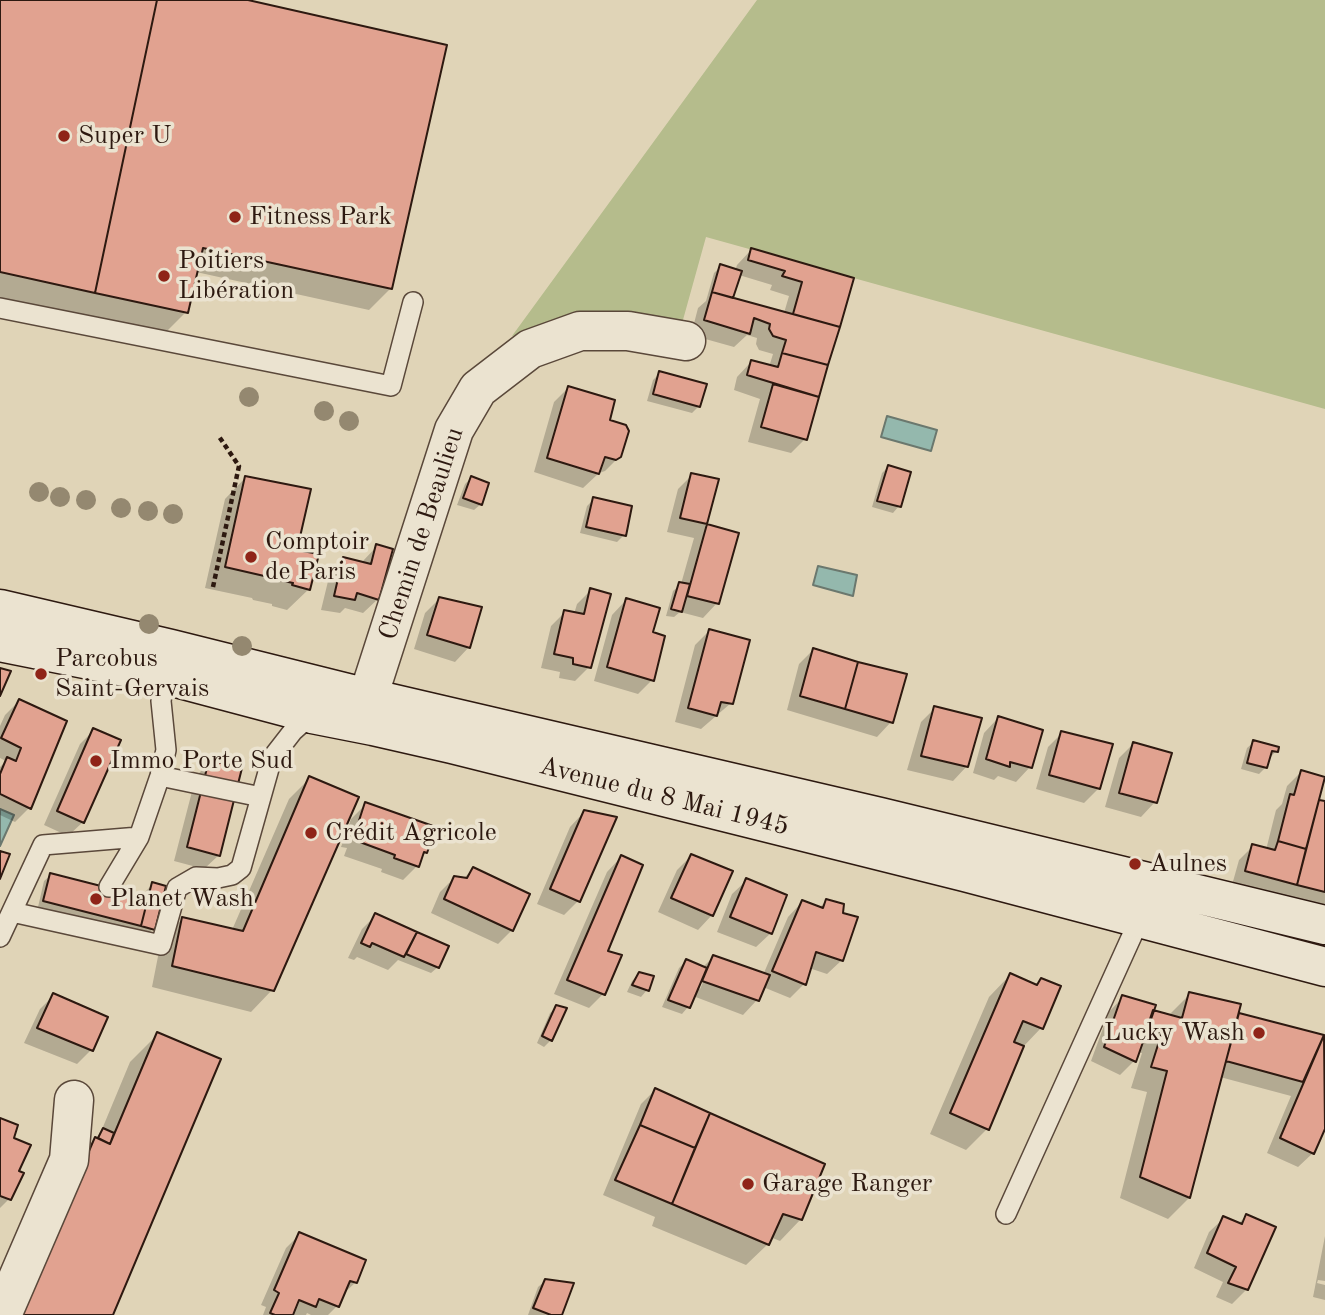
<!DOCTYPE html>
<meta charset="utf-8">
<style>
body{margin:0}
canvas{display:block;background:#e0d4b7}
</style>
<canvas width="1325" height="1315"></canvas>
<script>
const context = document.querySelector('canvas').getContext('2d');
context.lineJoin = 'round';
function fillPath(path, color) { context.fillStyle = color; context.fill(path, 'evenodd'); }
function stroke(path, color, width, dash) { context.strokeStyle = color; context.lineWidth = width; context.lineCap = dash ? 'butt' : 'round'; context.setLineDash(dash || []); context.stroke(path); }
function label(font, color, halo, rows, align = 'center') {
  context.font = font + ' "Old Standard TT",serif'; context.lineWidth = 7; context.setLineDash([]); context.textBaseline = 'middle'; context.strokeStyle = halo; context.fillStyle = color; for (const [text, x, y, turn = 0] of rows) {
    context.save(); context.translate(x, y); context.rotate((+turn || 0) * Math.PI / 180); context.textAlign = isNaN(turn) ? turn : align; if (halo) context.strokeText(text, 0, 0); context.fillText(text, 0, 0); context.restore();
  }
}
const green = new Path2D(`
 M757 0H1325V409L706 237 681 327 607 317 512 336Z`);
const water = new Path2D(`
 M887 416 937 430 931 451 881 437Z
 M818 566 857 575 853 596 813 585Z
 M0 809 14 815 0 846Z`);
const shadow = new Path2D(`
 M0 0H237L391 288 369 310 196 272 186 312 165 333 0 298Z
 M751 250 852 279 805 439 791 453 748 442 760 399 734 390 737 377 751 362 769 367 773 354 759 350 756 344 757 338 747 335 734 347 691 335 698 308 706 301 714 273 721 266 735 271 737 265ZM739 275 772 285 770 290 789 296 784 313 731 299Z
 M660 373 698 407 692 413 647 401 653 380Z
 M568 388 608 421 620 456 605 471 599 473 583 488 534 472 554 402Z
 M888 467 899 506 893 513 872 507 882 473Z
 M692 475 716 480 705 526 736 534 717 603 703 618 680 612 674 617 666 616 673 591 681 584 694 538 667 532 678 489Z
 M246 477 295 551 309 589 287 610 272 606V604L253 600 252 598 205 588 225 499Z
 M471 478 481 504 474 510 457 505 465 484Z
 M594 499 624 535 617 542 580 533 587 506Z
 M377 546 378 599 363 613 345 608 340 613 321 610 330 573 344 559 362 563 363 561Z
 M591 590 589 667 575 681 559 678 560 672 541 668 551 626 565 612 574 614 577 604Z
 M439 599 469 647 455 662 414 649 425 613Z
 M626 600 651 634 652 680 638 694 594 681 612 615Z
 M709 631 731 703 701 729 675 722 695 645Z
 M813 650 891 722 877 737 787 710 799 664Z
 M19 701 29 808 15 822 0 815V767L6 761 0 758V726L5 715Z
 M935 708 967 766 953 781 907 770 921 722Z
 M998 718 1030 767 1016 782 998 776 994 780 973 773 984 733Z
 M94 730 83 822 68 836 44 825 80 744Z
 M1062 733 1099 788 1084 803 1036 789 1048 747Z
 M1254 742 1276 751 1270 758 1266 767 1259 774 1241 769 1247 748Z
 M1133 744 1155 802 1141 817 1105 807 1119 758Z
 M210 762 219 855 204 869 174 861 196 776Z
 M1301 772 1317 801 1325 803V909L1232 885 1239 860 1253 846 1266 850 1276 810 1282 804 1287 786Z
 M310 778 272 990 251 1012 152 987 161 941 182 919 232 930 289 799Z
 M366 804 426 852 420 858 417 866 403 880 381 872 382 869 344 856 347 848 341 847 351 819Z
 M584 812 578 901 564 915 537 904 570 827Z
 M691 856 712 915 698 930 658 912 677 870Z
 M621 857 606 952 603 994 589 1008 554 994 607 872Z
 M473 869 512 930 498 944 431 913 440 892 455 877 463 879Z
 M51 875 144 898 146 891 153 884V929L146 935 38 907 44 881Z
 M747 880 771 933 756 947 717 932 732 894Z
 M826 901 842 960 827 974 809 968 804 984 790 998 763 987 757 1000 743 1015 693 996 688 1007 682 1014 662 1007 679 968 686 961 702 968 713 957 763 975 788 917 802 902 819 908ZM704 971H708L700 989 697 988Z
 M376 915 447 947 438 967 431 973 398 960 388 970 357 957 354 960 348 958 362 929Z
 M639 974 647 990 641 997 627 992 632 981Z
 M1010 975 1035 986 1041 980 1058 987 1041 1028 1022 1048 987 1129 966 1150 930 1134 989 997Z
 M1190 994 1237 1015 1325 1037V1125L1313 1153 1298 1167 1267 1153 1291 1096 1220 1077 1189 1198 1168 1219 1120 1198 1147 1092 1131 1088 1142 1053 1137 1052 1134 1061 1120 1075 1091 1061 1109 1012 1123 997 1152 1012 1168 1016Z
 M54 995 91 1050 77 1064 24 1043 40 1009Z
 M557 1007 551 1040 544 1047 537 1043 550 1013Z
 M158 1034 112 1315 67 1167 100 1134 130 1062Z
 M655 1090 822 1165 801 1219 780 1241 770 1237 768 1244 746 1265 652 1226 655 1217 603 1195 641 1104Z
 M0 1120 12 1139 17 1172 9 1199 0 1208Z
 M1246 1216 1247 1289 1232 1304 1216 1297 1223 1282 1194 1268 1209 1232 1224 1218 1238 1224Z
 M300 1234 356 1282 341 1296 337 1306 328 1315H311L307 1313 306 1315H263L266 1307 261 1305 286 1248Z
 M1325 1236V1281L1318 1280 1317 1283 1325 1285V1300L1313 1297Z
 M545 1281 560 1315H528L538 1287Z`);
const building = new Path2D(`
 M0 0H157L95 293 0 272Z
 M157 0H248L447 45 392 289 203 248 188 313 95 293Z
 M751 248 854 278 840 327 793 314 802 282 782 276 785 271 748 260Z
 M720 264 742 271 733 298 712 292Z
 M712 292 840 327 828 365 782 353 786 340 773 336 769 329 770 324 754 318 750 334 704 320Z
 M782 353 828 365 819 397 747 375 751 360 778 367Z
 M659 371 707 384 700 407 653 394Z
 M773 384 819 397 807 440 761 427Z
 M568 386 615 400 610 420 626 425 629 431 621 457 616 460 605 457 599 474 547 458Z
 M888 465 911 472 901 507 877 501Z
 M691 473 719 479 707 524 680 518Z
 M245 476 311 489 297 550 319 554 310 590 292 585 293 583 274 579 273 578 225 567Z
 M471 476 489 483 482 505 463 498Z
 M593 497 632 506 626 536 586 527Z
 M707 524 739 533 719 604 687 596Z
 M376 544 393 549 379 600 357 593 355 600 334 596 343 557 371 564Z
 M679 582 690 584 682 612 671 609Z
 M590 588 611 594 591 668 573 664V658L554 654 564 610 584 614Z
 M439 597 482 607 470 648 427 635Z
 M626 598 660 608 653 632 665 636 654 681 607 667Z
 M709 629 750 640 733 704 721 702 717 716 688 708Z
 M813 648 858 662 845 709 800 696Z
 M858 662 907 674 893 723 845 709Z
 M0 668 11 671 0 696Z
 M19 699 67 721 31 809 0 794V774L7 757 16 761 21 748 1 738Z
 M934 706 982 718 968 767 921 756Z
 M998 716 1043 730 1032 768 1010 762V767L986 759Z
 M93 728 121 740 84 823 57 811Z
 M1061 731 1113 744 1100 789 1049 775Z
 M1253 740 1279 747 1278 752 1272 751 1267 768 1247 763Z
 M1133 742 1172 753 1157 803 1119 793Z
 M209 760 242 768 220 856 187 847Z
 M1301 770 1325 777 1306 849 1278 841 1290 794 1294 795Z
 M309 776 359 797 274 991 172 966 182 917 243 931Z
 M1319 800 1325 801V892L1297 885Z
 M365 802 436 827 427 853 424 852 419 867 394 858 395 855 357 841 360 834 355 833Z
 M584 810 617 817 580 902 550 889Z
 M1278 841 1306 849 1297 885 1245 871 1252 844 1275 850Z
 M0 851 10 854 0 879Z
 M691 854 733 871 713 916 671 898Z
 M621 855 643 865 608 951 622 955 605 995 567 980Z
 M473 867 530 894 513 931 444 899 454 876 467 878Z
 M50 873 148 898 141 926 43 901Z
 M746 878 787 895 772 934 730 917Z
 M152 882 166 886 155 930 141 926Z
 M826 899 844 904 843 913 858 917 843 961 816 952 806 985 772 971 802 900 823 908Z
 M375 913 417 932 404 957 372 943 370 947 361 943Z
 M417 932 449 946 439 968 406 954Z
 M713 955 770 975 759 1001 702 981Z
 M686 959 707 968 690 1008 668 1000Z
 M639 972 654 976 649 991 632 985Z
 M1010 973 1037 985 1041 978 1061 986 1043 1029 1023 1021 1014 1042 1024 1046 989 1130 950 1113Z
 M1189 992 1241 1004 1190 1198 1140 1177 1167 1071 1151 1067 1162 1032 1147 1028 1153 1010 1182 1018Z
 M53 993 108 1017 93 1051 37 1028Z
 M1122 995 1156 1005 1136 1062 1104 1047Z
 M556 1005 567 1008 552 1041 542 1036Z
 M1239 1013 1324 1035 1303 1082 1226 1061Z
 M157 1032 221 1059 113 1315H19L95 1137 110 1144Z
 M1324 1035 1325 1129 1314 1154 1280 1138Z
 M655 1088 710 1113 695 1148 640 1125Z
 M710 1113 825 1164 802 1220 783 1214 769 1245 672 1204Z
 M0 1118 18 1125 14 1138 31 1145 19 1171 24 1173 11 1200 0 1196Z
 M640 1125 695 1148 672 1204 615 1180Z
 M103 1128 114 1133 110 1144 98 1138Z
 M1246 1214 1276 1227 1248 1290 1228 1283 1236 1267 1207 1253 1223 1216 1242 1224Z
 M299 1232 366 1260 357 1283 350 1281 339 1307 319 1299 316 1307 299 1300 293 1315H275L270 1313 279 1293 274 1290Z
 M545 1279 574 1283 562 1315H551L533 1308Z`);
const path = new Path2D(`
 M213 587 239 466 218 435`);
const service = new Path2D(`
 M0 308 391 386 413 302
 M160 776 261 797
 M109 887 139 837 160 776 166 750 161 701 166 670
 M12 912 161 945 177 888 196 877 218 878 232 875 241 868 272 758 293 731 312 714
 M0 937 43 845 139 837
 M1006 1214 1140 918`);
const minor = new Path2D(`
 M368 697 454 430 478 389 530 349 580 331H628L686 341
 M2 1315 69 1160 74 1100`);
const secondary = new Path2D(`
 M0 609 171 649 347 693 880 817 1325 925
 M0 642 165 675 312 714 373 726 452 744 965 872 1325 967`);
const trees = [
 [249,397],
 [324,411],
 [349,421],
 [39,492],
 [60,497],
 [86,500],
 [121,508],
 [148,511],
 [173,514],
 [149,624],
 [242,646]
];
const markers = [
 [64,136,7,"#8f2418"],
 [235,217,7,"#8f2418"],
 [164,276,7,"#8f2418"],
 [251,557,7,"#8f2418"],
 [41,674,7,"#8f2418"],
 [96,761,7,"#8f2418"],
 [311,833,7,"#8f2418"],
 [1135,864,7,"#8f2418"],
 [96,899,7,"#8f2418"],
 [1259,1033,7,"#8f2418"],
 [748,1184,7,"#8f2418"]
];
const poiNames = [
 ["Super U",78,136],
 ["Fitness Park",249,217],
 ["Poitiers",178,261],
 ["Libération",178,291],
 ["Comptoir",265,542],
 ["de Paris",265,572],
 ["Parcobus",55,659],
 ["Saint-Gervais",55,689],
 ["Immo Porte Sud",110,761],
 ["Crédit Agricole",325,833],
 ["Aulnes",1149,864],
 ["Planet Wash",110,899],
 ["Lucky Wash",1245,1033,"right"],
 ["Garage Ranger",762,1184]
];
const streetNames = [
 ["Chemin de Beaulieu",422,534,-72],
 ["Avenue du 8 Mai 1945",664,797,14]
];
fillPath(green, '#b5bc8c');
fillPath(water, '#94b8ad');
stroke(water, '#6b786e', 2);
fillPath(shadow, '#0003');
fillPath(building, '#e1a290');
stroke(building, '#2d1910', 2);
stroke(service, '#5a483a', 22);
stroke(minor, '#5a483a', 41);
stroke(secondary, '#2d1910', 41);
stroke(path, '#2d1910', 4.5, [5, 3.5]);
stroke(service, '#ebe3d0', 19);
stroke(minor, '#ebe3d0', 38);
stroke(secondary, '#ebe3d0', 38);
context.fillStyle = '#948870';
for (const [x, y] of trees) { context.beginPath(); context.arc(x, y, 10, 0, 2 * Math.PI); context.fill(); }
for (const [x, y, r, color] of markers) { const dot = new Path2D(); dot.arc(x, y, r, 0, 2 * Math.PI); context.fillStyle = color; context.fill(dot); stroke(dot, '#ebe3d0', 2.5); }
label('26px', '#2d1910', '#ebe3d0', poiNames, 'left');
label('26px', '#2d1910', '#ebe3d0', streetNames);
</script>
